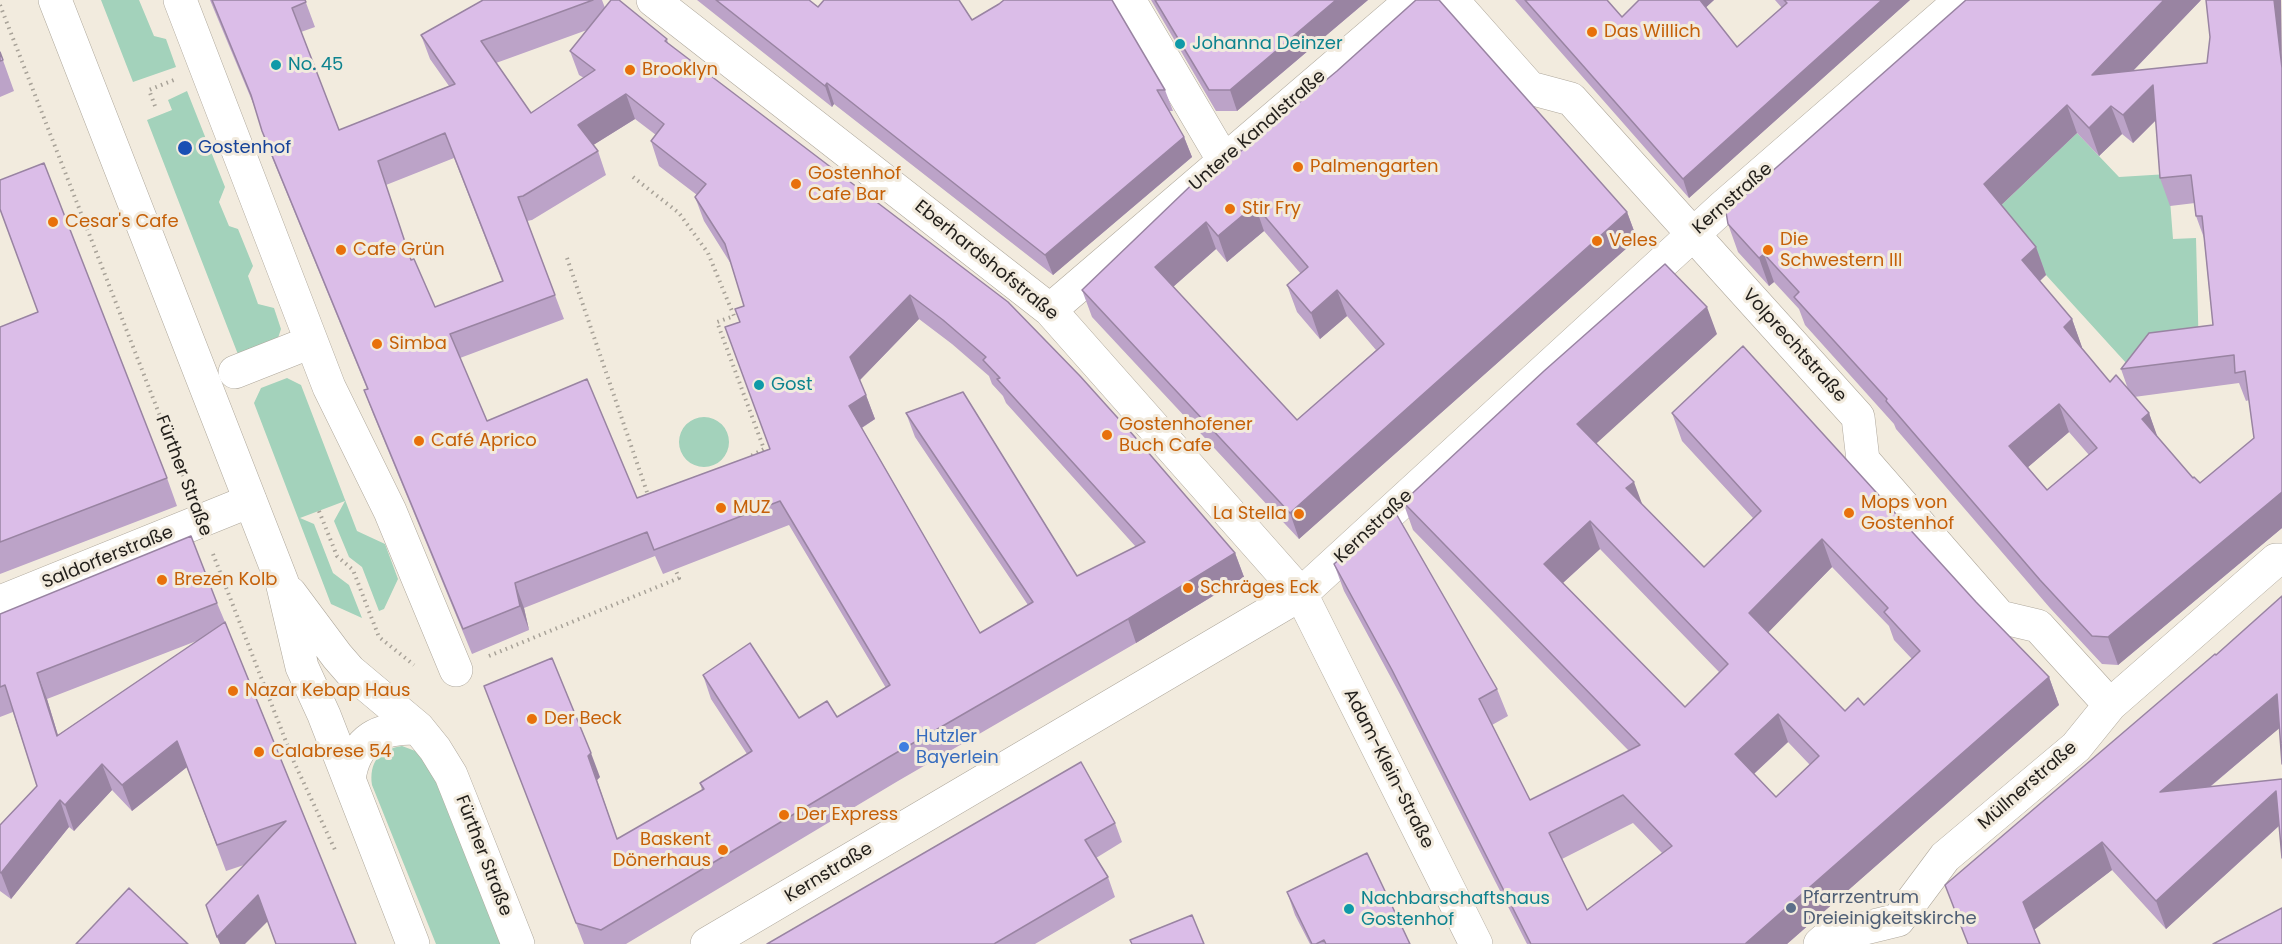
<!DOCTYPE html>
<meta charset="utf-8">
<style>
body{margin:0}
canvas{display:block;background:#f2ebde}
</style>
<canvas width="2282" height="944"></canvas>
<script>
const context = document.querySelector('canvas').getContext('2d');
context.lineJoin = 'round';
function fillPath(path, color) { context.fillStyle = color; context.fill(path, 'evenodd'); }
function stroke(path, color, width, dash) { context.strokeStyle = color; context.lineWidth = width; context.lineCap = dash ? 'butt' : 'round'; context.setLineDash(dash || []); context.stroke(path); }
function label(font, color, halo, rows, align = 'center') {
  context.font = font + ' Poppins,sans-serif'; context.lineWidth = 6; context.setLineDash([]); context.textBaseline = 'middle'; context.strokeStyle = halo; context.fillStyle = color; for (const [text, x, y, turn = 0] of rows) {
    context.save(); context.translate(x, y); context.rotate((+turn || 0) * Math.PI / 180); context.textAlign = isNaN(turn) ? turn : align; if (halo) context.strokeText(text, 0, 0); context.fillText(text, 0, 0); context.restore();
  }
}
const green = new Path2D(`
 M101 0H139L154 36 166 39 176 67 133 82Z
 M187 91 225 187 219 202 229 226 238 229 253 266 248 276 258 304 274 308 281 329 277 341 239 357 147 120 172 110 168 100Z
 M2077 133 2119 177 2168 174 2173 239 2196 238 2199 356 2127 364 2046 275 1994 212Z
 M287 378 301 385 357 531 385 544 398 579 384 609 379 611 362 567 349 557 334 521 345 501 300 518 314 524 333 573 349 585 362 618 331 604 254 403 261 388Z
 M679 442a25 25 0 1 1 50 0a25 25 0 1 1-50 0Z
 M402 746 418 752 437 781 501 944H436L372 785C369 763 379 749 402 746Z`);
const path = new Path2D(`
 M0 5 188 488
 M155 106 149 90 174 80
 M633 177 679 213 708 253 734 316 717 322 764 449 749 457
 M567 258 649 498
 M319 511 337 556 353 570 379 637 414 665
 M213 554 294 762 336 852
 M489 656 679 578 675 569`);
const street = new Path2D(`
 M180 0 329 387 390 511 456 670
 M653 0 1050 310 1301 594 1476 944
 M1129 0 1224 161
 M1452 0 1530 88 1571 99 1858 417 1863 460 2000 617 2038 626 2110 705
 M1050 310 1412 0
 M235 372 311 342
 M0 602 250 501
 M707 944 1301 594 1724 206 1961 0
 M1820 944 1828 937 1898 920 1945 857 2076 747 2110 705 2276 560H2282`);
const secondary = new Path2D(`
 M55 0 282 582 302 667 324 715 413 944
 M290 593 337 656 350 671 418 728 435 749 451 775 461 800 518 944
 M349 779C355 738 380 727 418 728`);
const wall = new Path2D(`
 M210 0H305L315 27 301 32 339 130 449 86 430 59 421 35 483 0H602L605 8 667 39 668 43 1235 553 1244 577 1136 643 898 781 626 944H584L484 686 600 777 597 780 617 839 702 790 700 783 747 754 711 699 703 675 799 718 837 717 886 688 789 525 663 574 655 556 524 608 529 630 472 654 373 414 364 390 367 389 271 155 255 108ZM587 30 570 51 579 75 584 78 531 113 496 63ZM635 119 656 135 651 141 659 166 697 195 695 197 704 221 731 264 744 306 740 322 770 449 637 498 487 421 460 358 564 319 527 221 532 220 606 175 598 151 593 145ZM454 158 502 281 435 307 411 260 386 185ZM919 319 952 344 989 376 992 384 1003 396 1006 403 1136 547 1077 576 906 413 915 437 1028 605 980 633 862 428 875 419 860 380Z
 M697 0H809L818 7 972 20 1165 90 1173 111H1169L1184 137 1192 157 1053 275 834 104 832 107Z
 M1151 0H1368L1237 111H1216Z
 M1515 0H1607L1622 17 1639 0H1714L1705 8 1737 47 1782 8 1775 0H1910L1689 198Z
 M2201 0 2133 71 2207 63 2210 37 2206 0H2281L2282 528 2118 665 2102 664 2050 608 1896 429 1894 424 1805 325 1799 309 1774 282 1769 286 1738 252 1728 224ZM2156 120 2160 178 2170 206 2195 203 2196 216 2204 238 2213 325 2121 369 2128 389 2110 382 2082 348 2072 319 2040 281 2046 275 2036 247 2001 205 2077 133 2099 156 2122 134 2133 143ZM2239 383 2246 401 2249 400 2254 438 2200 483 2193 478 2157 437 2149 413 2134 397ZM2069 432 2089 455 2047 490 2028 467Z
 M0 52 14 91 0 97Z
 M1241 151 1627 212 1637 239 1299 539 1092 317 1082 290 1209 176ZM1264 231 1301 274 1287 285 1297 312 1320 339 1347 316 1376 350 1297 420 1173 287 1216 249 1227 262Z
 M0 327 167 478 177 506 0 574Z
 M1717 334 1596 443 1641 503 1704 567 1753 518 1682 441 1672 413 1976 602 2049 677 2059 705 1787 944H1527L1402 698 1344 591 1334 564 1497 689 1508 716 1492 725 1530 800 1629 751 1413 530 1403 502ZM1600 549 1719 672 1685 707 1563 583ZM1832 567 1889 626 1894 640 1912 659 1864 705 1845 711 1768 632ZM1788 742 1810 765 1776 797 1754 774ZM1633 823 1662 853 1587 910 1562 859Z
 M217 603 225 622 356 944 268 921 244 865 226 871 187 767 132 811 112 790 74 831 69 827 11 899 0 891V825L37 786 13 712 0 717V614ZM199 640 58 735 47 699Z
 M2279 728 2210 787 2279 826 2166 929 2112 870 2034 929 2040 944H1968L1945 885Z
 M1115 823 1122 842 1096 858 1108 877 1115 897 1035 944H767Z
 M1287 892 1410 944H1310L1295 915Z`);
const shadedWall = new Path2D(`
 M1336 0H1368L1237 111 1230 90Z
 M1696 0H1714L1701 12Z
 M1882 0H1910L1689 198 1683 179Z
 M2164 0H2201L2102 103 2092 75Z
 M2274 0H2281L2282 68Z
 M827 83 834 104 832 107 825 86Z
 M2153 85 2163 113 2133 143 2123 115Z
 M626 94 635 119 587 149 578 125Z
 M2067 105 2077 133 1994 212 1984 184Z
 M2111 106 2122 134 2099 156 2089 128Z
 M1184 137 1192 157 1053 275 1045 255Z
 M1255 205 1264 231 1227 262 1218 236Z
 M1627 212 1637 239 1299 539 1290 513Z
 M1206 222 1216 249 1165 294 1155 267Z
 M2036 247 2046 275 2032 288 2022 260Z
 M1764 254 1774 282 1769 286 1759 258Z
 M1337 290 1347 316 1320 339 1311 313Z
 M910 295 919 319 859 381 850 357Z
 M1707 307 1717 334 1587 452 1577 424Z
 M2072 319 2082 347 2074 355 2064 327Z
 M866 395 875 419 858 430 849 406Z
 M2059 404 2069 432 2020 474 2009 446Z
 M2149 413 2159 441 2142 419Z
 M1634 482 1644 509 1626 488Z
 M2282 492V528L2118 665 2108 637Z
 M1590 521 1600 549 1554 591 1544 564Z
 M1822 539 1832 567 1760 641 1749 613Z
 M1235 553 1244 577 1136 643 1128 619Z
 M515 583 524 608 529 630 520 606Z
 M37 673 47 699 66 762 57 736Z
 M2049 677 2059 705 1787 944H1745Z
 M2277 694 2282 726 2170 820 2160 792Z
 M1778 714 1788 742 1745 782 1735 754Z
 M177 741 187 767 132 811 122 785Z
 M591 753 600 777 597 780 588 756Z
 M102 764 112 790 74 831 65 805Z
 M2276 791 2282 823 2166 929 2156 901Z
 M60 800 69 827 11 899 1 873Z
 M2102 842 2112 870 2034 930 2023 902Z
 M258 895 268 921 245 944H220L217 937Z`);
const building = new Path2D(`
 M212 0H305L306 2 292 8 339 130 455 84 421 35 483 0H593L481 41 531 113 595 70 570 51 611 0H619L667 39 665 41 1008 302 1080 376 1134 436 1235 553 1128 619 889 757 601 930 576 923 484 686 552 658 591 753 588 756 617 839 704 789 700 783 752 751 703 675 750 643 799 718 827 701 837 717 890 685 780 501 654 550 647 532 515 583 520 606 463 629 364 390 368 389 262 131 251 95ZM626 94 664 124 651 141 706 184 695 197 725 244 744 306 735 309 740 322 725 327 770 449 637 498 587 379 487 421 450 334 555 295 518 197 523 196 598 151 578 125ZM445 133 503 281 435 307 414 259 411 260 378 161ZM910 295 943 320 986 357 983 360 1000 378 997 379 1145 542 1077 576 963 392 906 413 1033 602 980 633 849 406 866 395 850 357Z
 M716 0H809L818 7 824 0H959L972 20 999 4 1004 0H1112L1165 90H1157L1184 137 1045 255 827 83 825 86Z
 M1155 0H1336L1230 90H1209Z
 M1416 0H1439L1627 212 1290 513 1082 290 1206 171 1209 176 1240 150 1241 151 1337 71ZM1255 205 1308 267 1287 285 1311 313 1337 290 1384 344 1297 420 1155 267 1206 222 1218 236Z
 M1525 0H1607L1622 17 1639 0H1700L1737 47 1787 3 1784 0H1882L1683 179Z
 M1966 0H2164L2092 75 2207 63 2210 37 2206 0H2274L2282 68V492L2108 637 2092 636 2040 580 1886 401 1887 399 1794 297 1799 292 1764 254 1759 258 1728 224 1726 212ZM2153 85 2160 178 2191 175 2196 216H2202L2213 325 2149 333 2121 369 2234 355 2235 373 2245 371 2254 438 2200 483 2194 477 2193 478 2142 419 2149 413 2116 375 2110 382 2064 327 2072 319 2022 260 2036 247 1984 184 2067 105 2089 128 2111 106 2123 115ZM2059 404 2097 448 2047 490 2009 446Z
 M0 52 3 60 0 61Z
 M44 163 167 478 0 542V327L38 312 0 209V180Z
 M1665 264 1707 307 1577 424 1634 482 1626 488 1704 567 1761 511 1672 413 1743 346 1976 602 2049 677 1745 944H1531L1392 670 1334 564 1394 510 1497 689 1479 699 1530 800 1640 745 1403 502 1544 371ZM1590 521 1728 664 1685 707 1544 564ZM1822 539 1888 608 1884 612 1920 651 1864 705 1858 698 1845 711 1749 613ZM1778 714 1819 756 1776 797 1735 754ZM1623 795 1672 846 1587 910 1549 833Z
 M191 536 217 603 37 673 57 736 225 622 356 944H276L258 895 217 937 206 905 286 821 217 845 177 741 122 785 102 764 65 805 60 800 1 873 0 872V825L37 786 5 685 0 687V614Z
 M2282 596V764L2277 694 2160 792 2282 779V858L2276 791 2156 901 2102 842 2023 902 2040 944H1968L1945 885 2215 654 2216 655Z
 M1081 762 1115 823 1085 840 1108 877 994 944H767Z
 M1367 853 1410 944H1326L1324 940 1316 944H1312L1287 892Z
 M129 888 188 944H76Z
 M2282 908V944H2213Z
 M1192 915 1204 944H1132L1130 940Z`);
const markers = [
 [1592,32,6,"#e8710a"],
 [1180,44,6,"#0f9aa8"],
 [276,65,6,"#0f9aa8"],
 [630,70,6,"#e8710a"],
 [185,148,8,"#1a4fb4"],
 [1298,167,6,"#e8710a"],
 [796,184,6,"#e8710a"],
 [1230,209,6,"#e8710a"],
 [53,222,6,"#e8710a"],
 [1597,241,6,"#e8710a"],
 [341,250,6,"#e8710a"],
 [1768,250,6,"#e8710a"],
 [377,344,6,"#e8710a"],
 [759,385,6,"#0f9aa8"],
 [1107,435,6,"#e8710a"],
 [419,441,6,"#e8710a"],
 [721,508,6,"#e8710a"],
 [1849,513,6,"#e8710a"],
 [1299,514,6,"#e8710a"],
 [162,580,6,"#e8710a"],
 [1188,588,6,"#e8710a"],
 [233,691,6,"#e8710a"],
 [532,719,6,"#e8710a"],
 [904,747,6,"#3f7fe0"],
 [259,752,6,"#e8710a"],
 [784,815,6,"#e8710a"],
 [723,850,6,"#e8710a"],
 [1791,908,6,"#5c6f8a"],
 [1349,909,6,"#0f9aa8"]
];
const foodNames = [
 ["Das Willich",1604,32],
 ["Brooklyn",642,70],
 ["Palmengarten",1310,167],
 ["Gostenhof",808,174],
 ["Cafe Bar",808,195],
 ["Stir Fry",1242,209],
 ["Cesar's Cafe",65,222],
 ["Die",1780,240],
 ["Schwestern III",1780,261],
 ["Veles",1609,241],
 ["Cafe Grün",353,250],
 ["Simba",389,344],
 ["Gostenhofener",1119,425],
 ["Buch Cafe",1119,446],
 ["Café Aprico",431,441],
 ["Mops von",1861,503],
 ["Gostenhof",1861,524],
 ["MUZ",733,508],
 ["La Stella",1287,514,"right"],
 ["Brezen Kolb",174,580],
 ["Schräges Eck",1200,588],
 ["Nazar Kebap Haus",245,691],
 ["Der Beck",544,719],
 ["Calabrese 54",271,752],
 ["Der Express",796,815],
 ["Baskent",711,840,"right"],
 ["Dönerhaus",711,861,"right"]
];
const cultureNames = [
 ["Johanna Deinzer",1192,44],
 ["No. 45",288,65],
 ["Gost",771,385],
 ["Nachbarschaftshaus",1361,899],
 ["Gostenhof",1361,920]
];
const streetNames = [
 ["Untere Kanalstraße",1258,131,-41],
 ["Kernstraße",1733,199,-41],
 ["Eberhardshofstraße",986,261,39],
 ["Volprechtstraße",1794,346,48],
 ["Fürther Straße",183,476,69],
 ["Kernstraße",1374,527,-43],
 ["Saldorferstraße",108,558,-22],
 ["Adam-Klein-Straße",1388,769,63],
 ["Müllnerstraße",2028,786,-41],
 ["Fürther Straße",483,856,69],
 ["Kernstraße",829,873,-31]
];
const transitNames = [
 ["Gostenhof",198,148]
];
const shopNames = [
 ["Hutzler",916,737],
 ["Bayerlein",916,758]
];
const serviceNames = [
 ["Pfarrzentrum",1803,898],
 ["Dreieinigkeitskirche",1803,919]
];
fillPath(green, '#a3d2bb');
stroke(street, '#afa89c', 34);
stroke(secondary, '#afa89c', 34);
stroke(path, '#a8a298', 4, [1.5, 4.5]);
stroke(street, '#fff', 33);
stroke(secondary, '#fff', 33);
fillPath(wall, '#bca3c8');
fillPath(shadedWall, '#9984a2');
fillPath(building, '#dbbde8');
stroke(building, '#9984a2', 1.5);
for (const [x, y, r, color] of markers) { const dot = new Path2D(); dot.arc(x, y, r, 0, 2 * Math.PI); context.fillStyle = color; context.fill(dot); stroke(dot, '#f2ebde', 2); }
label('18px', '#c56008', '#f2ebde', foodNames, 'left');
label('18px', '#0d838f', '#f2ebde', cultureNames, 'left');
label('18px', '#211e1a', '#f2ebde', streetNames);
label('18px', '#164399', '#f2ebde', transitNames, 'left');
label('18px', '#366cbe', '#f2ebde', shopNames, 'left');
label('18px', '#4e5e75', '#f2ebde', serviceNames, 'left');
</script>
